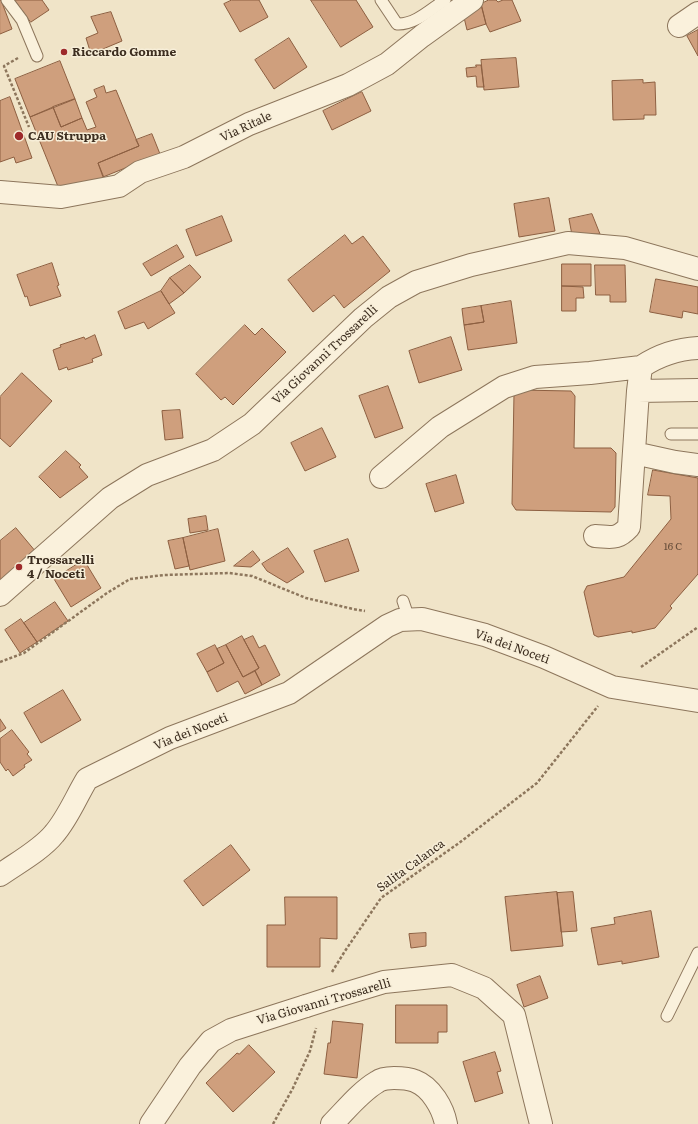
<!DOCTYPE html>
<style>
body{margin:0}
canvas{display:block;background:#f0e4c8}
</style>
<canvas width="698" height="1124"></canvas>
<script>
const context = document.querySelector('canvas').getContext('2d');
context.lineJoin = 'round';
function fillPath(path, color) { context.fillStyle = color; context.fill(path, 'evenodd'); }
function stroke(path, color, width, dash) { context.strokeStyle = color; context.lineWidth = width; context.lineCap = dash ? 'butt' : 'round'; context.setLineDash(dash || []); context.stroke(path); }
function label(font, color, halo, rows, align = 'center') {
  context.font = font + ' Literata,serif'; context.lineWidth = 3; context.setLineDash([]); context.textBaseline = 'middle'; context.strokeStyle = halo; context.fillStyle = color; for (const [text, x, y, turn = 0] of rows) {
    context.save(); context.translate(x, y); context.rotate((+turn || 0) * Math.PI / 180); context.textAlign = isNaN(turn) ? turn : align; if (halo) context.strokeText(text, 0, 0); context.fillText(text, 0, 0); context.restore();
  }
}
const building = new Path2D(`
 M0 0H1L12 29 0 34Z
 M15 0H42L49 10 31 22Z
 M232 0H259L268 17 240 32 224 4Z
 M311 0H356L373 27 341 47Z
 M489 0H496L498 2 503 0H512L521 21 490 32 486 24 481 4Z
 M481 4 486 24 467 30 462 9Z
 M111 12 122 41 91 54 86 38 98 33 91 17Z
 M698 30V56L687 36Z
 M289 38 307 67 274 89 255 60Z
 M516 58 519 87 484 90 481 60Z
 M60 61 75 99 30 117 15 79Z
 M476 65H481L484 87H477L476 76 467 77 466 68 476 67Z
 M643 80V83L655 82 656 115H644V119L613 120 612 81Z
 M104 86 106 93 116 90 139 146 98 163 107 185 61 194 30 117 53 107 61 127 82 118 87 130 96 127 86 102 97 97 94 90Z
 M362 92 371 111 332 130 323 111Z
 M10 97 32 158 16 163 14 157 0 162V101Z
 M75 99 82 118 61 127 53 107Z
 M152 134 160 154 103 177 98 163 139 146 136 140Z
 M549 198 555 231 519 237 514 204Z
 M592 214 600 234 572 235 569 219Z
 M222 216 232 241 196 256 186 230Z
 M345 235 352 244 363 236 390 271 344 308 334 295 313 312 288 280Z
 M177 245 184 257 151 276 143 264Z
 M52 263 59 285 57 286 61 296 30 306 27 296 25 297 17 275Z
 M562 264H591V286H562Z
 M190 265 201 277 184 293 170 278Z
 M595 265H625L626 302H610V295H596Z
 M170 278 184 293 169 304 161 291Z
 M656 279 698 287V314L683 311 682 318 650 312Z
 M562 286 583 287 584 298H576V311H562Z
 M161 291 175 313 148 329 144 322 125 329 118 312Z
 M511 301 517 343 468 350 464 325 484 322 481 306Z
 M481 306 484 322 464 325 462 309Z
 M245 325 255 335 262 328 286 352 233 405 225 397 221 400 196 374Z
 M95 335 102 355 92 359 93 362 68 370 67 367 59 370 53 350 61 347 60 345 84 337 85 339Z
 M451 337 462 370 419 383 409 351Z
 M22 373 52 401 10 447 0 438V397Z
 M388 386 403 428 375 438 359 396Z
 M518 390 571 391 575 396 574 448H611L616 453 615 507 611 512 516 510 512 504 514 394Z
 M180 410 183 438 165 440 162 411Z
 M322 428 336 457 305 471 291 443Z
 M66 451 81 465 79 467 88 477 60 498 39 477Z
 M653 470 698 478V574L670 606 672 608 655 628 632 633V631L598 637 594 635 584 592 587 586 624 577 671 519 670 496 648 495Z
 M456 475 464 503 435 512 426 484Z
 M206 516 208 530 190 533 188 519Z
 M16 528 36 552 1 581 0 579V541Z
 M218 529 225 561 190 570 183 538Z
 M183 538 189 566 175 569 168 541Z
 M348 539 359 571 325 582 314 551Z
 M288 548 304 572 287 583 267 571 262 564Z
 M253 551 260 560 251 567 234 566Z
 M84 560 101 588 71 607 54 579Z
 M55 602 68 621 37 642 24 623Z
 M21 619 37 642 20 653 5 630Z
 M242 636 259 668 243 677 226 645Z
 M253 636 259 648 265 645 280 675 262 685 255 671 259 668 244 640Z
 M215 645 224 663 207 672 197 654Z
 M226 645 243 677 255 671 262 685 245 694 238 681 217 692 207 672 224 663 217 649Z
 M63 690 81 720 41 743 24 713Z
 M0 719 6 728 0 732Z
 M12 730 29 752 27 754 32 760 24 765 25 767 13 776 8 769 6 771 0 762V739Z
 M231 845 250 870 203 906 184 881Z
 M557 892 563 946 511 951 505 897Z
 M573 892 577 931 561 932 557 893Z
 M285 897H337V939L320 938V967H267V925H285Z
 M651 911 659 957 622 964V961L598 965 591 928 615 924 614 918Z
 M426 933V946L411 948 409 934Z
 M540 976 548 998 524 1007 517 985Z
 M396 1005H447V1032H438V1043H396Z
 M333 1021 363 1024 357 1078 324 1074 328 1043H330Z
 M249 1045 275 1072 233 1112 206 1083 237 1053 239 1054Z
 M495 1052 501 1071 497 1072 503 1093 475 1102 463 1062Z`);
const path = new Path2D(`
 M18 58 4 66 29 127
 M0 662 24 653 107 593 130 579 164 575 229 573 252 576 306 598 353 609 365 611
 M641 667 698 627
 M332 972 345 951 381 898 459 843 537 783 598 706
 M273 1124 293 1088 310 1051 316 1028`);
const lane = new Path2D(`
 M7 0 22 20 37 56
 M381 0 397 24C415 25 431 9 445 0
 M671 434H698
 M403 601 409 619
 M667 1016 698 953`);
const street = new Path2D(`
 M679 26 698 13
 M0 192 61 197 119 186 140 172 184 157 249 124 348 85 387 64 422 36 472 0
 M698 348C676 349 659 355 641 367L638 391 698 390
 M634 453 675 462 698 465
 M381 477 440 427 504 387 535 377 590 373 641 367
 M595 536C612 537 617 540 629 527L638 391
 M0 595 110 498 147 475 213 450 252 424 363 318 389 297 416 282 471 265 568 243 625 248 698 269
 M0 875C17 863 41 850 54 834 68 818 76 797 87 779L170 738 289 693 387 626 400 620 422 619 485 635 544 657 612 687 698 701
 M331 998 384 982 452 975 484 988 514 1015 541 1124
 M151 1124 190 1066 211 1041 231 1030 306 1006
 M332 1124C346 1110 360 1092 377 1082 381 1079 389 1078 394 1078 401 1078 408 1078 415 1081 431 1087 443 1108 446 1124`);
const streetBridge = new Path2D(`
 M306 1006 331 998`);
const markers = [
 [64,52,4,"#9e2a2b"],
 [19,136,5,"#9e2a2b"],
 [19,567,4,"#9e2a2b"]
];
const numberNames = [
 ["16 C",673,547]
];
const poiNames = [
 ["Riccardo Gomme",72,52],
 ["CAU Struppa",28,136],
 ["Trossarelli",27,560],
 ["4 / Noceti",27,574]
];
const streetNames = [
 ["Via Ritale",246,127,-25],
 ["Via Giovanni Trossarelli",325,355,-43],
 ["Via dei Noceti",512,647,20],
 ["Via dei Noceti",191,732,-22],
 ["Salita Calanca",411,866,-36],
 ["Via Giovanni Trossarelli",324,1002,-16]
];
fillPath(building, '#cf9f7d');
stroke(building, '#8d5f41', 1);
stroke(lane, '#8d765c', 13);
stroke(street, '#8d765c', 24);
stroke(path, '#8d765c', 2.5, [3, 2]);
stroke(lane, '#faf1dc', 11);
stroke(street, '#faf1dc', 22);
stroke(streetBridge, '#8d765c', 24, []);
stroke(streetBridge, '#faf1dc', 22);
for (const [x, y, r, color] of markers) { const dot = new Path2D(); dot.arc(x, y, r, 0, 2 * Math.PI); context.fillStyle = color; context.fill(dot); stroke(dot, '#f7eed8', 1.5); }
label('10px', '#624a37', null, numberNames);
label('bold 12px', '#3d2e20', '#f7eed8', poiNames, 'left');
label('12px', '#3d2e20', '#f7eed8', streetNames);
</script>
